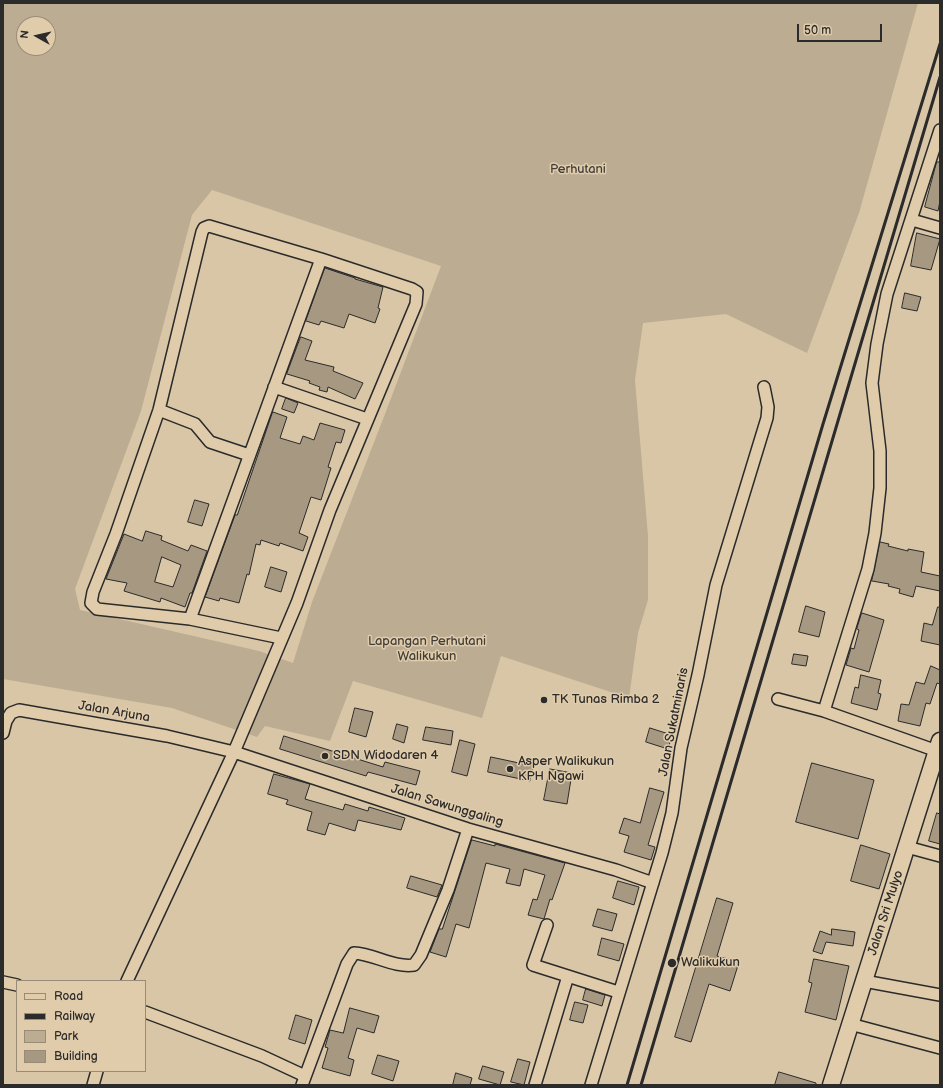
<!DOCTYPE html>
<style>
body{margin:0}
#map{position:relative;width:943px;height:1088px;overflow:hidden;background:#d9c6a6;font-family:"Balsamiq Sans",sans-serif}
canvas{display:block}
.frame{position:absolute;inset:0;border:4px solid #2b2b2b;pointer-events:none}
.legend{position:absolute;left:16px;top:980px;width:130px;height:92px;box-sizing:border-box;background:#e0ccab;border:1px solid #988c78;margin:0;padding:5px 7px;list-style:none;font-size:12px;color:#2b2b2b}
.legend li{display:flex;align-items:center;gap:8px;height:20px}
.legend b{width:20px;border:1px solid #988c78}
.north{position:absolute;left:16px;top:16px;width:40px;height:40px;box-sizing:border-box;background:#e0ccab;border:1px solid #988c78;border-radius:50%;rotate:278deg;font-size:11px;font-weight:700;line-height:16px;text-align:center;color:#2b2b2b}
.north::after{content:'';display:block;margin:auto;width:14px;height:18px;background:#2b2b2b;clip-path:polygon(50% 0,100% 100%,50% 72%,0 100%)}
.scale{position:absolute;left:797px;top:24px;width:85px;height:18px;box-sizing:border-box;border:2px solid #2b2b2b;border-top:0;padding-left:5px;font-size:12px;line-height:14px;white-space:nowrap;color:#2b2b2b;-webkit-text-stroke:3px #e0ccab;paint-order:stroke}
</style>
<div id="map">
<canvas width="943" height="1088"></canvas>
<div class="frame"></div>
<ul class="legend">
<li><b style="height:5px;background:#e0ccab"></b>Road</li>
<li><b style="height:5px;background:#2b2b2b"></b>Railway</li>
<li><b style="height:11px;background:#bcac92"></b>Park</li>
<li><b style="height:11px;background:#a69881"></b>Building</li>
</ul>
<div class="north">N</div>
<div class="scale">50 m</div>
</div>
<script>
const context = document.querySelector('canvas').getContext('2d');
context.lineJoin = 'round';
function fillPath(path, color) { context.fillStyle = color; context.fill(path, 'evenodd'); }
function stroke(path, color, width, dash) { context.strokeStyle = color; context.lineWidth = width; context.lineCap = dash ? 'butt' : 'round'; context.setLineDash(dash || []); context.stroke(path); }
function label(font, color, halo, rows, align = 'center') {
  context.font = font + ' "Balsamiq Sans",sans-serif'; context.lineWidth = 3; context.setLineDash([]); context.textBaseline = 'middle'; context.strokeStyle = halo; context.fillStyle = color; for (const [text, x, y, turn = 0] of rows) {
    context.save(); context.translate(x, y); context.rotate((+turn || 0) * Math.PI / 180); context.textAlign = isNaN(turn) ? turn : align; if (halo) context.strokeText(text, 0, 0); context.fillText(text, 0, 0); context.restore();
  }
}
const green = new Path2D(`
 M3 3H918L859 213 807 353 726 314 643 323 635 380 648 536V600L638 633 629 698 501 656 482 718 353 681 330 741 265 726 257 737 172 708 3 679ZM24 24H48V48H24ZM212 190 441 266 385 414 312 602 293 663 259 651 80 610 75 589 141 411 192 215Z`);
const building = new Path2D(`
 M937 162H940V201L938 211 925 207Z
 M917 233 940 239 931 270 911 266Z
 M325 268 355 278V279L383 287 378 308 380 309 375 323 349 314 344 328 321 321 319 325 306 321Z
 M905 293 921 297 917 311 902 308Z
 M301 337 312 341 305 360 334 367 333 371 363 383 355 399 328 387 327 392 319 390 320 387 309 383 310 381 287 374Z
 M286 398 298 403 294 413 282 409Z
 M273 412 287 417 280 438 300 444 303 436 314 440 320 423 345 430 341 443 336 442 328 467 331 468 321 500 311 497 299 533 308 537 303 551 280 543 279 546 261 540 260 545 256 544 249 575 247 574 239 603 220 598 219 601 205 597 235 515H237Z
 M195 500 209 504 202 526 188 522Z
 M146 531 162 536 161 540 188 551 191 545 207 551 192 593H190L185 607 161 598 160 602 124 591 127 583 106 579 124 534 142 541ZM162 557 181 565 173 587 155 582Z
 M880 542 889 544 888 546 908 551V549L924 552 921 572 940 576V591L916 586 913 597 899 593 900 589 888 586 889 584 872 581Z
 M271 567 287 572 281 592 265 587Z
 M806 606 825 612 819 637 799 632Z
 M938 607H940V645L921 641 924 623 932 625Z
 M862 613 884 620 869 672 846 665 851 648 854 649 859 630 857 629Z
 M794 654 808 656 806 666 792 664Z
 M931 666 940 670V684L937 683 930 704 926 703 920 726 898 721 901 704 909 705 916 682 924 684Z
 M861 675 881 680 878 693 881 694 877 710 851 703 855 687 858 688Z
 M355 708 373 712 366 737 349 732Z
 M397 724 408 727 404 743 393 739Z
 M426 727 453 731 451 745 423 740Z
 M650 728 672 735 668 749 646 742Z
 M284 736 383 767 385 762 420 771 416 785 368 772 366 776 280 749Z
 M460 740 475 744 467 776 452 772Z
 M491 757 533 766 530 781 488 772Z
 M812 763 874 780 858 839 796 822Z
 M550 769 572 773 567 804 544 800Z
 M274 774 310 784 305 799 343 810 345 804 368 811 369 807 405 818 401 830 358 820 355 831 329 823 325 835 307 830 312 812 286 804 288 800 268 794Z
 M650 788 664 792 648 845 655 847 651 860 624 852 629 836 619 833 624 818 640 823Z
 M937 813 940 814V844L929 841Z
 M472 840 495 846V844L565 863 552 900 550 899 544 919 528 915 533 899 537 900 545 875 524 869 520 886 506 883 510 869 486 863 469 928 456 924 446 957 430 952 439 929H442Z
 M861 845 890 854 879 889 851 881Z
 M411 876 442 885 437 897 407 888Z
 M618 881 639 887 634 905 613 898Z
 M717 898 733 903 717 956 739 962 730 991 709 984 691 1042 675 1037Z
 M598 909 617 914 612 931 593 926Z
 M832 929 855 932 853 946 826 942 822 954 813 951 820 931 831 935Z
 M602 938 624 944 619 961 598 955Z
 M814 959 849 966 836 1020 805 1012 812 983 809 982Z
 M586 989 605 995 602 1006 583 1000Z
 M575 1002 588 1005 583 1023 570 1020Z
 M350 1008 379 1016 374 1033 357 1028 348 1058 354 1060 350 1076 322 1068 328 1048 325 1047 330 1030 343 1033Z
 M296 1015 312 1020 305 1044 289 1039Z
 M378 1055 399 1061 393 1081 372 1074Z
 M518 1059 530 1062 524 1085 511 1082Z
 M483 1066 504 1072 500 1085 479 1079Z
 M779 1072 816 1083V1085H775Z
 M456 1073 472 1078 470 1085H453Z`);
const minor = new Path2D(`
 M912 220 940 228
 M274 387 367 419
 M159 410 195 424 210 442 249 455
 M190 619 321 259
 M778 699 824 711 937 751
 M824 711 868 569 875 533 880 488V451L872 383 877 344 887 294 940 130
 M3 733 6 721 11 713 19 710 167 736 234 752 468 829 616 870 653 883
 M907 847 940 856
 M547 925 533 965 618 992
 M127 981 234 752 297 603 330 510 416 304 417 292 412 289 321 259 209 226 204 228 202 232 159 410 116 534 93 592 91 603 97 609 190 619 281 638
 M864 981 940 995
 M3 982 17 985
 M145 1012 262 1056 305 1076
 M850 1024 940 1048
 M93 1085 97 1071
 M302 1085 347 964 354 953C374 954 394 968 414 965L421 955 448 890 468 829
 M535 1085 568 976
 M591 1085 662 853 672 813 681 748 698 675 716 585 767 418 768 407 764 387`);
const secondary = new Path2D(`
 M831 1085 940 741`);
const rail = new Path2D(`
 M627 1085 823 424 940 44
 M641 1085 940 77`);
const markers = [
 [544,700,4,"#2b2b2b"],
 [325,756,4,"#2b2b2b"],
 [510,769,4,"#2b2b2b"],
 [672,963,5,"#2b2b2b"]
];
const parkNames = [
 ["Perhutani",578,170],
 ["Lapangan Perhutani",427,642],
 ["Walikukun",427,657]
];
const poiNames = [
 ["TK Tunas Rimba 2",552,700],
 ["SDN Widodaren 4",333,756],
 ["Asper Walikukun",518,762],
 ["KPH Ngawi",518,777],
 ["Walikukun",681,963]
];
const streetNames = [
 ["Jalan Arjuna",114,712,10],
 ["Jalan Sukatminaris",674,722,-79],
 ["Jalan Sawunggaling",447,806,17],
 ["Jalan Sri Mulyo",886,913,-72]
];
fillPath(green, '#bcac92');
fillPath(building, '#a69881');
stroke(building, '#2b2b2b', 1);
stroke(minor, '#2b2b2b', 14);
stroke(secondary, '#2b2b2b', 19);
stroke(minor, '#e0ccab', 11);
stroke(secondary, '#e0ccab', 16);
stroke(rail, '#2b2b2b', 3);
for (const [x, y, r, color] of markers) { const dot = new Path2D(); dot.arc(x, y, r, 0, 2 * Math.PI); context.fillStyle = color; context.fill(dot); stroke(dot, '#e0ccab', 1.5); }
label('13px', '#413e3a', '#e0ccab', parkNames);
label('13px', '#2b2b2b', '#e0ccab', poiNames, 'left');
label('13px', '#2b2b2b', '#e0ccab', streetNames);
</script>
